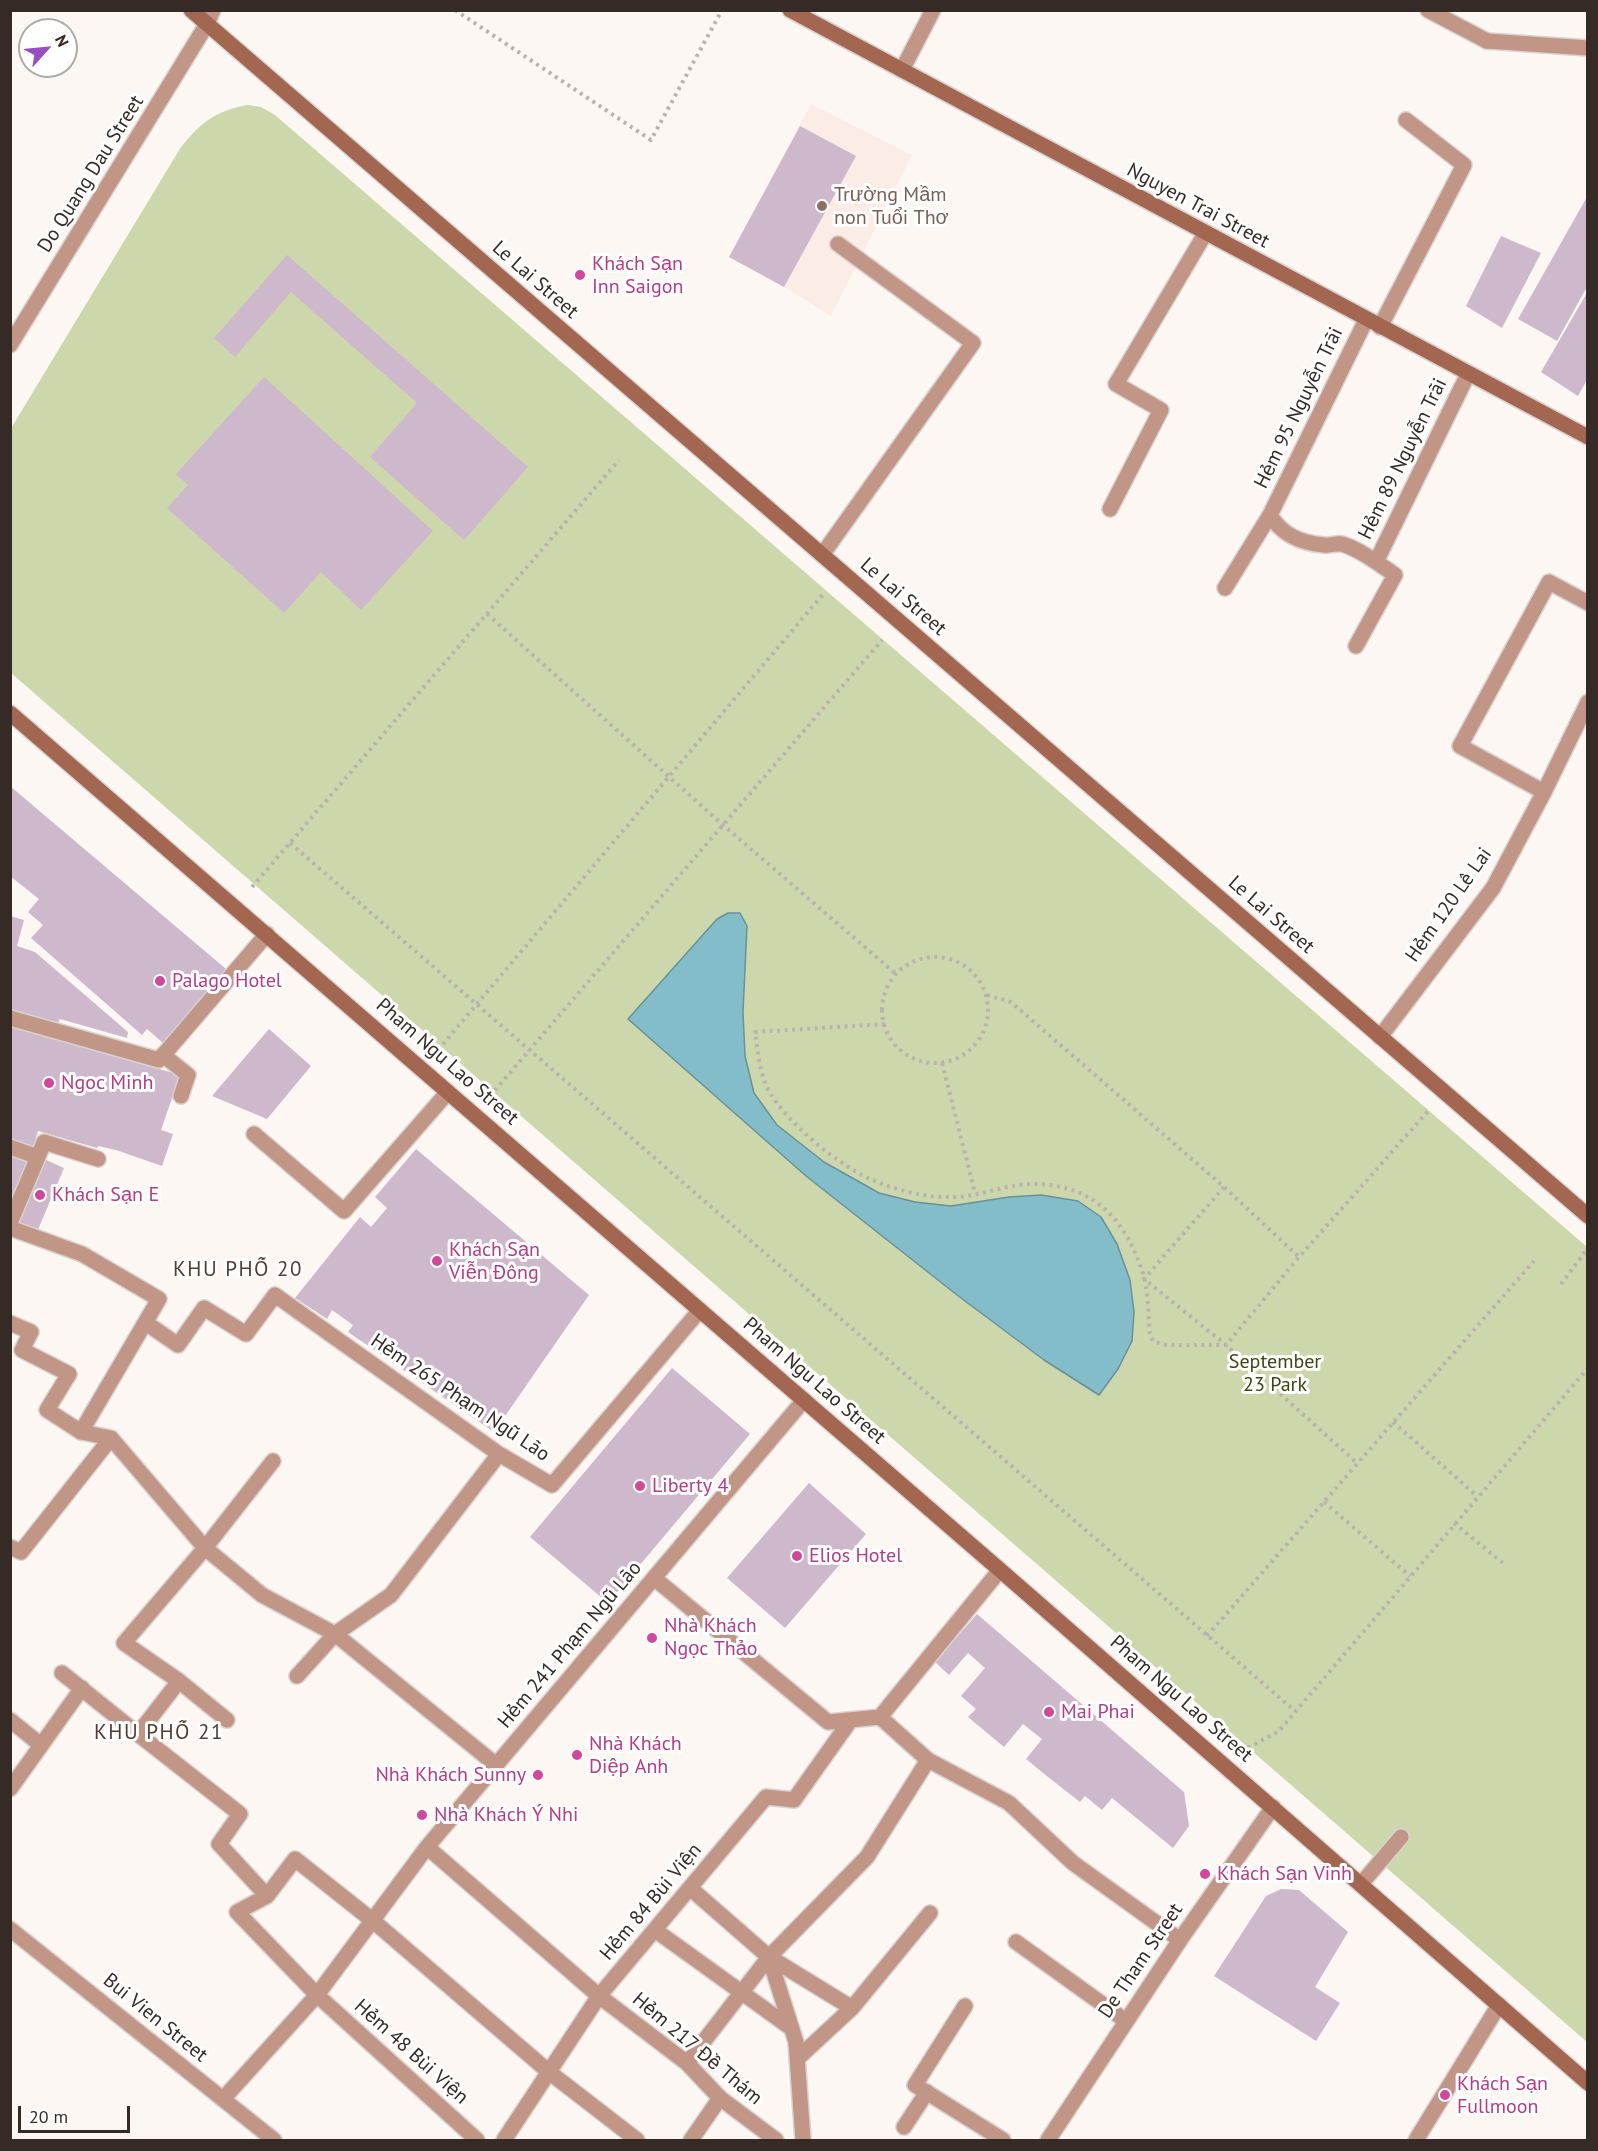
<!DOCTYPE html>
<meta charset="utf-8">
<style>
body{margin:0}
#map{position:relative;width:1598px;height:2151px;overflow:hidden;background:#fdf7f4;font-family:"PT Sans",sans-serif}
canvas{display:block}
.frame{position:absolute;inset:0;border:12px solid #352a25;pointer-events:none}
.north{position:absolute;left:18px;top:18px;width:60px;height:60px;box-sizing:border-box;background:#fff;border:2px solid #aeaaa8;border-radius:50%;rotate:63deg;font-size:16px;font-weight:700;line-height:24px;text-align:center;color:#352a25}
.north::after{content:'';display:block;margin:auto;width:21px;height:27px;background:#984fc2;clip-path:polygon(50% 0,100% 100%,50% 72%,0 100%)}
.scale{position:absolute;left:18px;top:2106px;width:112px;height:27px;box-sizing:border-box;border:3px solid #352a25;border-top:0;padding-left:8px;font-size:18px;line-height:21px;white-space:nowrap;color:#352a25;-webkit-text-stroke:4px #fff;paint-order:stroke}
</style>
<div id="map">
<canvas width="1598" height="2151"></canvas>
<div class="frame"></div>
<div class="north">N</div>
<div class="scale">20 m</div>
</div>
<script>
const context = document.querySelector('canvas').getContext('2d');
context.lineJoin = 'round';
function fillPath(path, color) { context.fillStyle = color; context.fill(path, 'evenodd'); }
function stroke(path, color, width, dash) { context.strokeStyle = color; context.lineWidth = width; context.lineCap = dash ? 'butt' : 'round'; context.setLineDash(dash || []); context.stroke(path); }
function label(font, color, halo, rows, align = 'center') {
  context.font = font + ' "PT Sans",sans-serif'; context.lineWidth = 6; context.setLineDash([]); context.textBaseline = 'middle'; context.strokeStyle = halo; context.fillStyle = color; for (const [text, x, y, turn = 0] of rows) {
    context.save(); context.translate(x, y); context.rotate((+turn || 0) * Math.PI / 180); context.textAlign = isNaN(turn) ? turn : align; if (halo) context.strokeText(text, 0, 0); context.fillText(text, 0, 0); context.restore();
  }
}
const built = new Path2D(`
 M811 104 912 155 831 316 784 287 729 257Z`);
const green = new Path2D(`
 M248 105 261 107 275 115 1587 1247V2042L11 673 10 430 181 147C201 122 217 110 248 105Z`);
const water = new Path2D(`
 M728 913H740L747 926 743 1012 745 1056 754 1093 777 1125 824 1162 879 1193 915 1202 951 1206 1009 1197 1041 1195 1078 1201 1101 1217 1117 1244 1130 1280 1134 1312 1132 1341 1118 1369 1099 1395 1044 1360 957 1295 806 1176 628 1019 717 919Z`);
const building = new Path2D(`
 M800 126 856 156 784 287 729 257Z
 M1588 195V285L1557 341 1518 319Z
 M1501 236 1541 253 1502 328 1466 306Z
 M287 255 528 467 464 540 370 457 417 403 291 292 235 357 214 338Z
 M1588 291V378L1578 396 1541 372Z
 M264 377 433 531 361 610 321 572 284 613 167 508 188 485 176 474Z
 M10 786 226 969 163 1043 147 1029 142 1035 31 938 43 925 28 912 39 899 10 876Z
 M10 916 24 920 17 946 35 952 128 1032 127 1038 60 1019 58 1023 10 1009Z
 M10 1026 180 1075 161 1130 173 1134 162 1166 116 1150 98 1146 97 1148 38 1131 32 1151 10 1144Z
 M269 1029 311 1066 267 1119 212 1096Z
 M416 1149 589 1295 494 1432 348 1332 353 1325 332 1310 327 1319 295 1298 360 1217 371 1227 387 1208 375 1197Z
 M12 1153 32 1161 10 1213V1157Z
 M44 1159 64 1168 37 1232 16 1223Z
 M672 1368 750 1434 608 1603 530 1537Z
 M809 1483 866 1534 785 1628 727 1578Z
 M977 1614 1184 1792 1189 1826 1173 1848 1112 1798 1102 1810 1085 1796 1080 1802 1043 1773 1026 1759 1042 1739 1023 1724 1004 1747 968 1717 976 1709 961 1696 985 1668 968 1653 949 1675 935 1662Z
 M1281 1889 1299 1890 1348 1932 1315 1987 1340 2003 1316 2041 1214 1976 1266 1896Z`);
const path = new Path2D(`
 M455 10 651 140 722 10
 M487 614 723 825 896 974
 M290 843 1295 1711
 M252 887 619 460
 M882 1010a53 53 0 1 1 106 0a53 53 0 1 1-106 0Z
 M987 995 1011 1002 1224 1187 1299 1257
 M885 1024 755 1032C758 1051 759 1072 768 1089 786 1123 841 1168 877 1182 900 1191 928 1198 952 1197 981 1197 1007 1183 1037 1184 1097 1186 1128 1223 1144 1277 1149 1296 1148 1317 1150 1336L1154 1342 1167 1345H1226L1299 1257 1428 1111
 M438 1050 824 593
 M942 1063 975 1193
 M490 1096 882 640
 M1224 1187 1144 1279 1226 1345 1357 1463
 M1561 1284 1588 1248
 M1393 1422 1477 1496
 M1324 1502 1410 1576
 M1454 1523 1503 1563
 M1207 1636 1534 1261
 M1248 1748 1279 1731 1588 1368`);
const service = new Path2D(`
 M1487 41 1588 48
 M902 70 933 10
 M1110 509 1161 410 1116 384 1205 234
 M1270 515C1282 535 1300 543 1324 545 1330 546 1337 543 1342 544 1361 550 1379 564 1395 575L1356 646
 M822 555 973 343 838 244
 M1376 562 1468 374
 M1225 588 1270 515 1366 320
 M1544 792 1460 746 1549 582 1588 603
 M163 1055 188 1075 181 1096
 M254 1134 344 1211 448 1092
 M10 1147 38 1157 10 1223
 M38 1157 44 1142 98 1159
 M10 1228 82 1254 159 1299 81 1432 111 1438 205 1548 262 1595 335 1634 495 1764
 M146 1323 178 1345 204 1308 246 1334 275 1295 499 1454 552 1485 700 1310
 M10 1547 21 1552 111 1438
 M654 1578 828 1722 880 1717 1000 1570
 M62 1673 138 1734 179 1681 124 1643 205 1548 273 1461
 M297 1676 335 1634 391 1595 499 1454
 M179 1681 227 1720
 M880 1717 928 1760 1009 1803 1073 1863 1180 1940
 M10 1720 41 1745
 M138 1734 240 1814 219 1844 267 1896 237 1912 317 1995 477 2140
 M10 1789 82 1688
 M427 1847 599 1996 687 2063 720 2098 776 2140
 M1361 1884 1401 1837
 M690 1888 769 1957 796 2042 803 2140
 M267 1896 295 1859 372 1920 549 2072 637 2140
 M655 1930 791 2028
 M1016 1942 1126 2021
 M769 1957 852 2008 798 2058
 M965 2006 915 2085 1003 2140
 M852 2008 930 1913
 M687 2063 769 1957 867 1857 928 1760
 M223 2099 317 1995 427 1847 804 1400
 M904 2127 927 2092
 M504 2140 599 1996 766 1797 794 1800 850 1721
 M691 2140 720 2098
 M1416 2140 1499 2005`);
const pedestrian = new Path2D(`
 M1380 327 1464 165 1406 120`);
const minor = new Path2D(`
 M1428 10 1487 41
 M10 1018 159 1060 267 934
 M1380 1037 1493 888 1544 792 1588 702
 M10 1323 31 1332 22 1350 69 1374 47 1410 81 1432
 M10 1929 274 2140
 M1048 2140 1180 1940 1273 1807`);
const tertiary = new Path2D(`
 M10 345 207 24 213 10`);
const secondary = new Path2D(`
 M191 10 1588 1216
 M790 10 1588 437
 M10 713 1000 1570 1588 2083`);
const markers = [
 [822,206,6,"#8d6e63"],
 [580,275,6,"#d1479c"],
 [160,981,6,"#d1479c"],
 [49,1083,6,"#d1479c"],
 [40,1195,6,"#d1479c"],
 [437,1261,6,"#d1479c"],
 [640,1486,6,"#d1479c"],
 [797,1556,6,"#d1479c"],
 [652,1638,6,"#d1479c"],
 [1049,1712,6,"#d1479c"],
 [577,1755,6,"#d1479c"],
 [538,1775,6,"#d1479c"],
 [422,1815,6,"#d1479c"],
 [1205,1874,6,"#d1479c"],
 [1445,2095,6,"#d1479c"]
];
const streetNames = [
 ["Do Quang Dau Street",91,174,-58],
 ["Nguyen Trai Street",1198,206,28],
 ["Le Lai Street",535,280,41],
 ["Hẻm 95 Nguyễn Trãi",1299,408,-64],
 ["Hẻm 89 Nguyễn Trãi",1403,459,-64],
 ["Le Lai Street",903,597,41],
 ["Hẻm 120 Lê Lai",1449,905,-55],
 ["Le Lai Street",1271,915,41],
 ["Pham Ngu Lao Street",447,1062,41],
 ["Pham Ngu Lao Street",814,1381,41],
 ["Hẻm 265 Phạm Ngũ Lão",460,1398,34],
 ["Hẻm 241 Phạm Ngũ Lão",570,1645,-50],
 ["Pham Ngu Lao Street",1181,1699,41],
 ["Hẻm 84 Bùi Viện",651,1902,-50],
 ["De Tham Street",1141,1961,-56],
 ["Bui Vien Street",155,2018,39],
 ["Hẻm 217 Ðề Thám",697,2049,40],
 ["Hẻm 48 Bùi Viện",411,2052,42]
];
const educationNames = [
 ["Trường Mầm",834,195],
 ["non Tuổi Thơ",834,218]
];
const hotelNames = [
 ["Khách Sạn",592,264],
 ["Inn Saigon",592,287],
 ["Palago Hotel",172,981],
 ["Ngoc Minh",61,1083],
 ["Khách Sạn E",52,1195],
 ["Khách Sạn",449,1250],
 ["Viễn Đông",449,1273],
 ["Liberty 4",652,1486],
 ["Elios Hotel",809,1556],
 ["Nhà Khách",664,1626],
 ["Ngọc Thảo",664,1649],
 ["Mai Phai",1061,1712],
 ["Nhà Khách",589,1744],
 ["Diệp Anh",589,1767],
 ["Nhà Khách Sunny",526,1775,"right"],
 ["Nhà Khách Ý Nhi",434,1815],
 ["Khách Sạn Vinh",1217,1874],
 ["Khách Sạn",1457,2084],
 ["Fullmoon",1457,2107]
];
const parkNames = [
 ["September",1275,1362],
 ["23 Park",1275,1385]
];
const neighbourhoodNames = [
 ["KHU PHỐ 20",238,1270],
 ["KHU PHỐ 21",159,1733]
];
fillPath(built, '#fbece5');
fillPath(green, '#cdd7ac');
fillPath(water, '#82bdc9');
stroke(water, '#6b9198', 1.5);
fillPath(building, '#ceb8cc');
stroke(service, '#d9d2cf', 18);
stroke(pedestrian, '#d9d2cf', 18);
stroke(minor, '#d9d2cf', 18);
stroke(tertiary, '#d9d2cf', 18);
stroke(secondary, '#d9d2cf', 18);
stroke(path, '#bab2ae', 4, [3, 4.5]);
stroke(service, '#c19687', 15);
stroke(pedestrian, '#c19687', 15);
stroke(minor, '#c19687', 15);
stroke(tertiary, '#c19687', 15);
stroke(secondary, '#a26651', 15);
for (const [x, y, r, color] of markers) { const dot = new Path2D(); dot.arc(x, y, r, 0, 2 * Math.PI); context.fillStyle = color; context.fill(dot); stroke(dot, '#fff', 2); }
label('20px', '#352a25', '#fff', streetNames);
label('20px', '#785e54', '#fff', educationNames, 'left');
label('20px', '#b23c85', '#fff', hotelNames, 'left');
label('20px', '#3c4511', '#fff', parkNames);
context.letterSpacing = '1.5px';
label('21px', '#523c31', '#fff', neighbourhoodNames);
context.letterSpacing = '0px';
</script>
